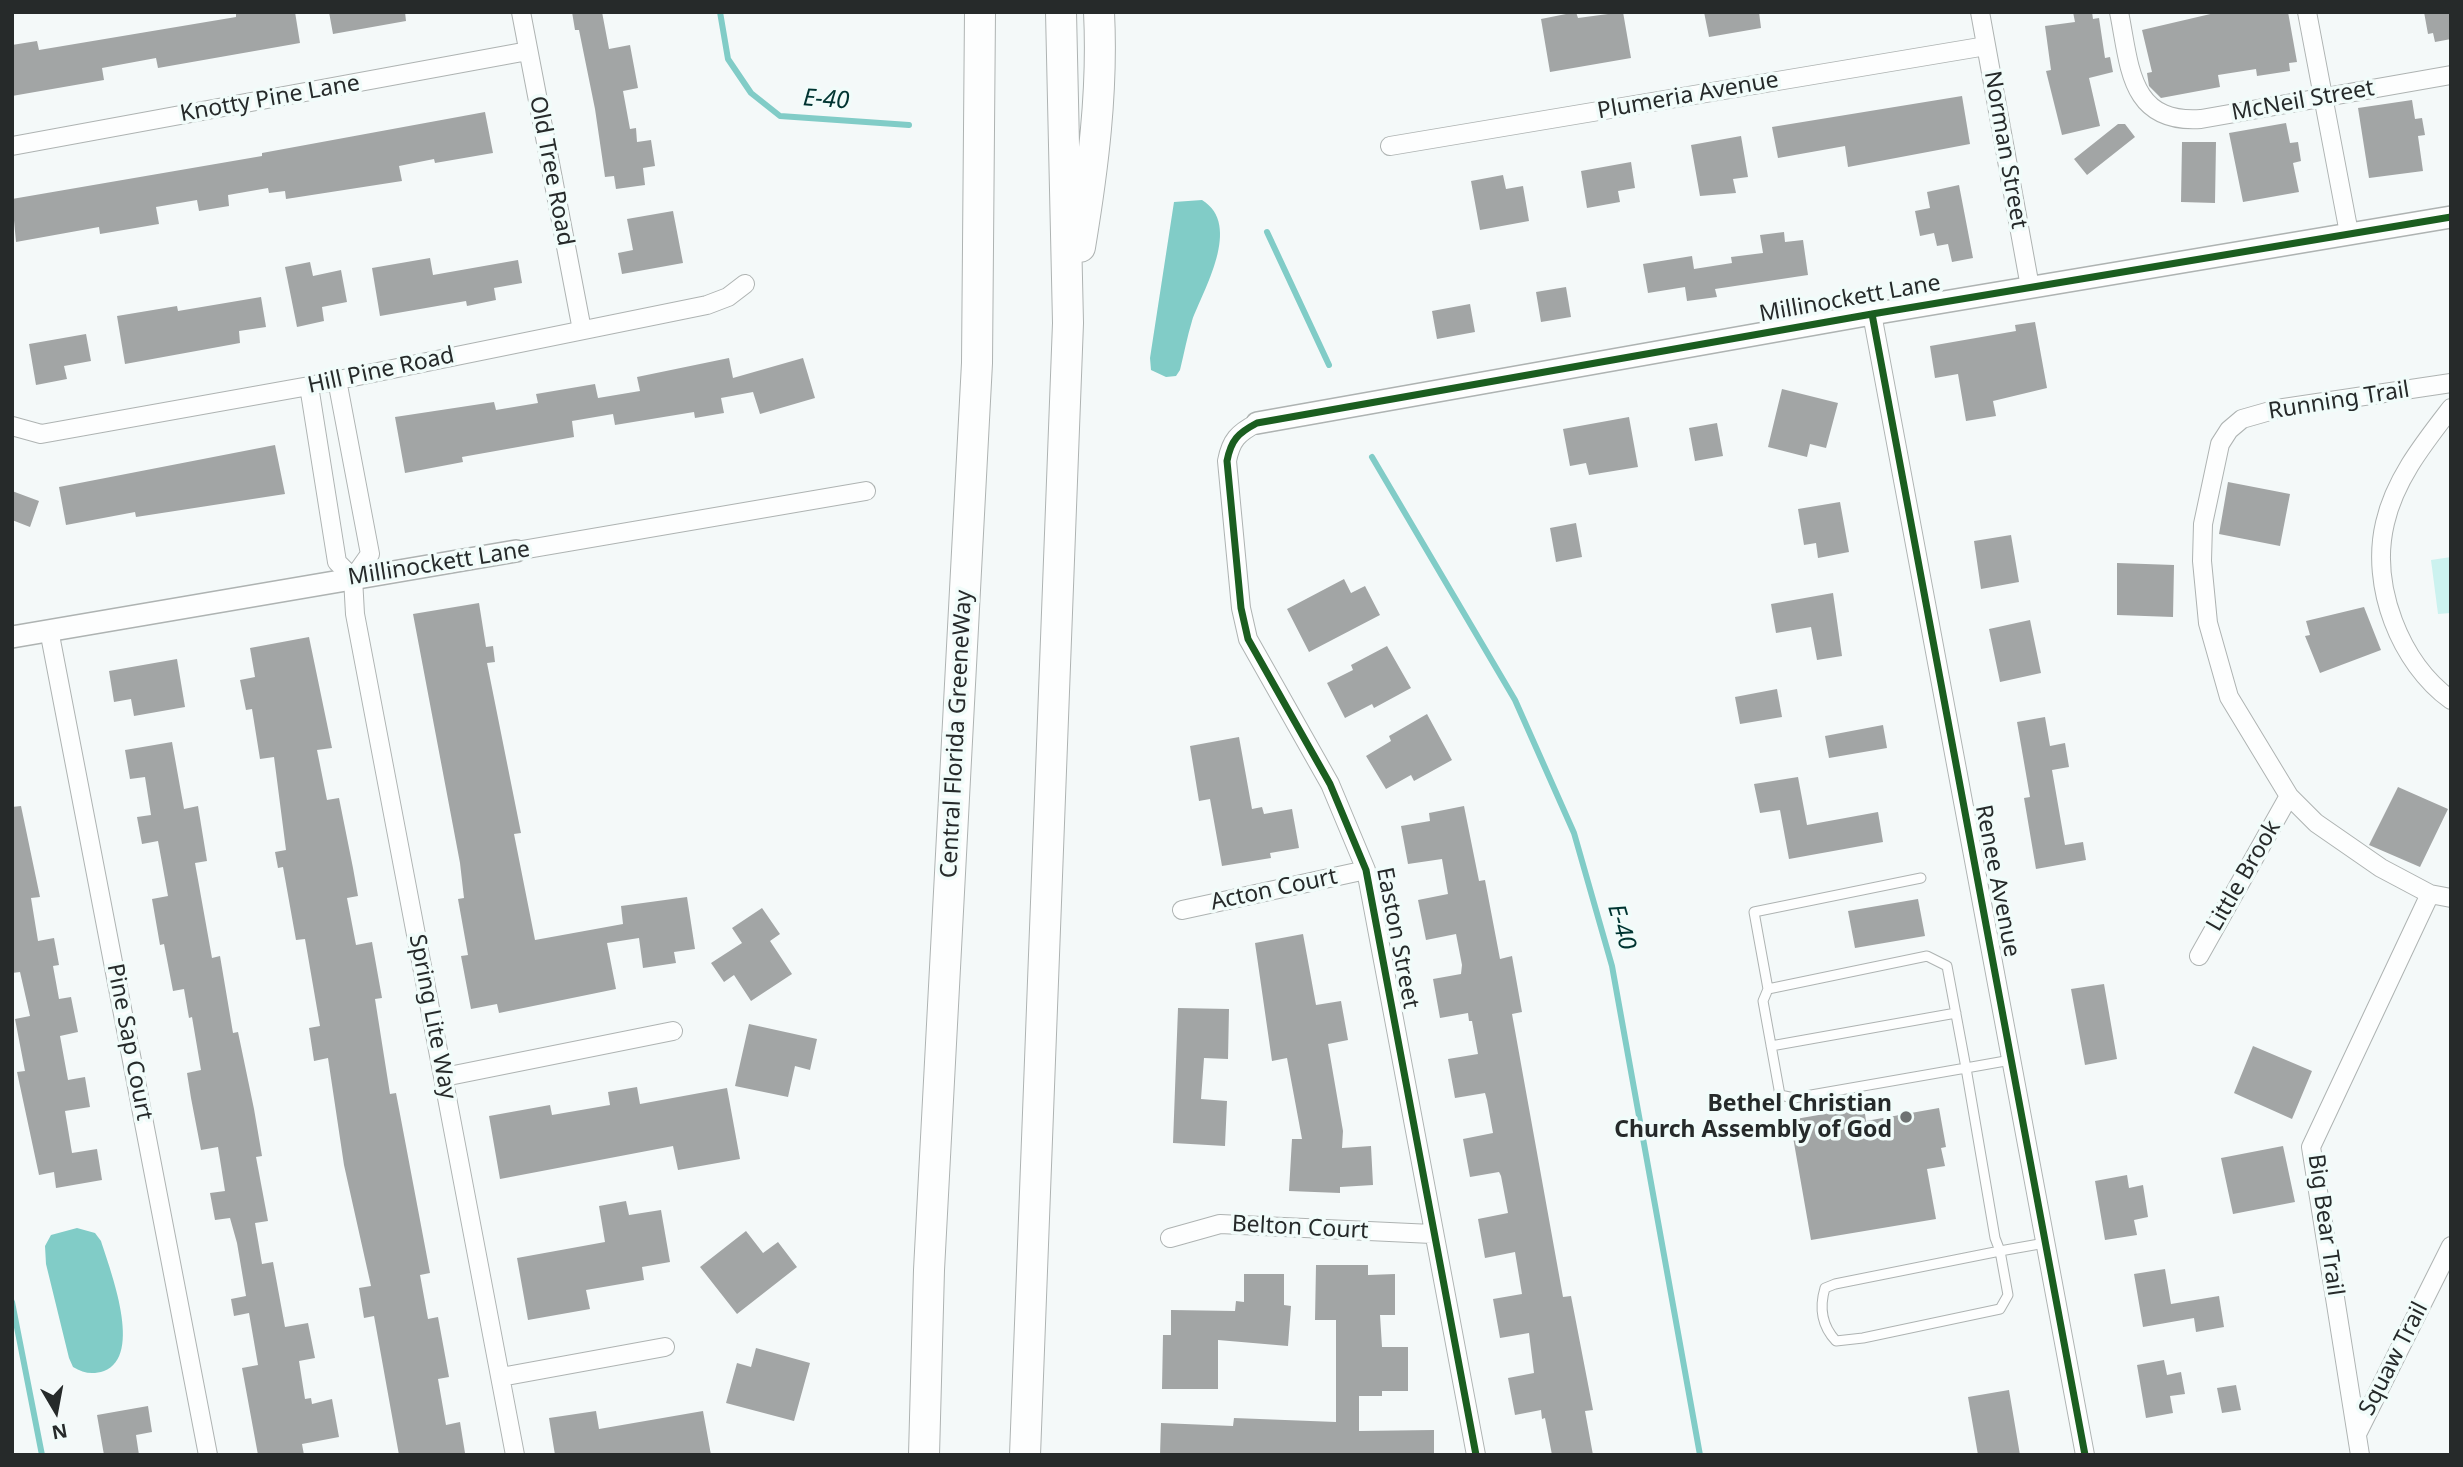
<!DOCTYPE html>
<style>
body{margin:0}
#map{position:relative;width:2463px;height:1467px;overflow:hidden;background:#f4f9f9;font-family:"Noto Sans",sans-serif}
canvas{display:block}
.frame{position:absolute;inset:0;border:14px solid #262a2a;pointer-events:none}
.north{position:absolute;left:21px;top:1376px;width:70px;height:70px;-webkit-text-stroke:5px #f1fcfa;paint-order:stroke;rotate:170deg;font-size:19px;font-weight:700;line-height:28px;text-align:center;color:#262a2a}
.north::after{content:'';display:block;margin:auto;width:24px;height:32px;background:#262a2a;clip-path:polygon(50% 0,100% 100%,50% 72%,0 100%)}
</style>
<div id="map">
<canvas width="2463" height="1467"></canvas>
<div class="frame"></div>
<div class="north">N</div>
</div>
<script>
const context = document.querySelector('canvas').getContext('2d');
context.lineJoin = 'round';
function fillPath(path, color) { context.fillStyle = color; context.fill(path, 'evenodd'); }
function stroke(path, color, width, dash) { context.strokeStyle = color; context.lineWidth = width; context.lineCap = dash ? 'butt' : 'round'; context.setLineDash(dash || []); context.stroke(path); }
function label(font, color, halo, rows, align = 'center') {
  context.font = font + ' "Noto Sans",sans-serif'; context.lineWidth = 7; context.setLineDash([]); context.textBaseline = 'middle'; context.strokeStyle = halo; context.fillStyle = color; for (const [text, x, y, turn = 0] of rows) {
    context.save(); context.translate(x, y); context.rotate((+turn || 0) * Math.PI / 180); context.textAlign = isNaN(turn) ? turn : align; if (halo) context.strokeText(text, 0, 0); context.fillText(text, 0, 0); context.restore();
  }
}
const green = new Path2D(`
 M2451 557V613L2438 614 2431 560Z`);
const water = new Path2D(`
 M1202 200C1243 225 1203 290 1192 321 1187 337 1184 354 1180 370L1176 376 1166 377 1151 370 1150 358 1174 202Z
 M77 1228 95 1233 101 1241C110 1270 144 1356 104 1371 92 1375 83 1373 73 1367L69 1358 46 1264 45 1246 51 1235Z`);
const stream = new Path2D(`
 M720 12 728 59 751 93 780 116 909 125
 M1267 232 1329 365
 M1372 457 1515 700 1574 833 1612 966 1700 1455
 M12 1302 42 1455`);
const building = new Path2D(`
 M236 12H295L300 43 158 68 156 58 102 68 104 80 12 96V45L37 41 39 50 236 17Z
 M329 12H405L406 21 333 34Z
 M572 12H602L609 49 630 45 638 88 623 91 630 129 636 128 637 142 651 140 655 166 643 168 645 185 616 189 614 176 605 177 595 109 579 30H575Z
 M1576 12 1578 18 1623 12 1631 58 1550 72 1541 19Z
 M1704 12H1759L1761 28 1709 37Z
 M2073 12H2092L2093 19 2099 18 2105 58 2110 57 2113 72 2089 78 2100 126 2062 135 2046 71 2051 70 2045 26 2075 22Z
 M2219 12H2288L2297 62 2289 63 2290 71 2257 76 2256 69 2218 75 2220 87 2161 98 2149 86 2147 73 2152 72 2142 30Z
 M2424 12H2451V39L2435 42 2433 33 2428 34Z
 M1962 96 1970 144 1848 167 1845 146 1778 158 1772 127Z
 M2412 100 2415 119 2422 118 2425 135 2418 136 2423 171 2369 178 2358 108Z
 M485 112 493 153 435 163 434 159 399 166 402 181 286 199 285 191 269 193 268 188 228 195 229 206 199 211 197 200 156 207 159 224 100 234 99 227 16 242 12 199 262 156V153Z
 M2286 123 2290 143 2298 142 2301 161 2293 163 2299 192 2243 202 2229 133Z
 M2118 124H2125L2135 137 2087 175 2074 159Z
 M1741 136 1748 177 1733 179 1736 193 1700 196 1691 145Z
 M2182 142H2216L2215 203 2181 202Z
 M1631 162 1635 188 1618 191 1620 202 1587 208 1581 171Z
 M1503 175 1506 189 1523 186 1529 221 1480 230 1471 181Z
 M1959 185 1973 258 1952 262 1948 244 1937 246 1934 233 1920 236 1915 211 1930 208 1927 192Z
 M673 211 683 263 622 274 618 253 633 250 627 219Z
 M1784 232 1785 242 1803 240 1808 275 1715 289 1717 297 1687 301 1685 287 1648 293 1643 264 1692 256 1694 269 1732 263 1731 257 1763 253 1760 235Z
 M430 258 433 275 518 260 522 283 494 288 496 300 467 306 466 301 380 316 372 268Z
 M310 262 313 276 341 270 347 302 322 307 324 321 297 327 285 267Z
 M1566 287 1571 317 1541 322 1536 292Z
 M261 297 266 327 239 331 240 343 125 364 117 316 177 306 178 311Z
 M1470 304 1475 332 1437 339 1432 311Z
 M2035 322 2047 388 1993 401 1996 416 1966 421 1958 374 1935 378 1930 346 2016 331 2015 325Z
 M86 334 91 361 64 366 67 379 36 385 29 344Z
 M729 358 733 378 803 358 815 398 760 414 753 392 721 398 724 413 695 418 694 412 615 425 613 414 572 421 574 437 462 457 463 462 405 473 395 417 494 402 496 410 538 403 536 394 595 384 598 398 640 391 637 377Z
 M1782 389 1838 403 1826 448 1810 444 1807 457 1768 447Z
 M1629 417 1638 467 1589 475 1586 463 1570 466 1563 429Z
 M1717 423 1723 456 1695 461 1689 428Z
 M275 445 285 494 136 517 135 512 66 525 59 487Z
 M2228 482 2290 494 2280 546 2219 534Z
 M12 491 39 501 30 527 12 520Z
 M1840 502 1849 552 1818 558 1816 543 1804 545 1798 509Z
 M1576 523 1582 557 1556 562 1550 528Z
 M2011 535 2019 582 1981 589 1974 541Z
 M2117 563 2174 565 2173 617 2117 615Z
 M1344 579 1351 593 1365 586 1380 615 1309 652 1287 609Z
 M1833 593 1842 656 1817 660 1811 627 1776 633 1771 604Z
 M479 603 486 647 493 646 495 662 487 663 521 833 514 834 535 940 623 924 621 906 687 897 695 949 674 952 676 963 643 968 639 938 607 943 616 989 499 1013 497 1004 471 1009 461 956 468 955 458 899 464 898 460 863 413 614Z
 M2364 607 2381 650 2320 673 2305 636 2310 635 2306 621Z
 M2030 620 2041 673 2000 682 1989 629Z
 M309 637 332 748 317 750 327 800 339 798 353 868 358 896 347 898 356 945 372 942 382 998 375 999 390 1094 396 1093 430 1273 420 1275 428 1319 438 1317 449 1377 438 1379 446 1425 460 1422 465 1453 399 1455 374 1316 364 1318 359 1288 371 1286 344 1165 328 1058 314 1061 309 1028 320 1026 305 939 296 940 283 867 278 868 275 852 286 850 274 757 260 759 252 709 246 710 240 680 255 677 250 648Z
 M1387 646 1411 688 1374 708 1372 704 1345 718 1327 683 1353 670 1351 665Z
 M177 659 185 707 134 716 131 699 114 702 109 671Z
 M1777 689 1782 717 1740 724 1735 697Z
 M1427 714 1452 760 1414 781 1411 775 1386 789 1366 756 1391 741 1389 736Z
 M2045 717 2050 746 2065 743 2069 767 2052 770 2065 845 2083 842 2086 860 2036 869 2024 798 2030 797 2017 722Z
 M1883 725 1887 748 1829 758 1825 736Z
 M1239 737 1252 809 1262 807 1264 814 1292 809 1299 848 1270 853 1271 858 1222 866 1210 799 1199 801 1190 746Z
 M172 742 184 809 198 806 207 861 195 863 212 958 220 956 233 1033 238 1032 254 1109 262 1156 256 1157 268 1221 255 1223 262 1264 273 1262 285 1327 308 1323 315 1358 299 1361 305 1399 311 1398 312 1404 332 1399 339 1437 302 1444 304 1455H258L242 1368 258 1365 249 1313 234 1316 231 1299 246 1296 237 1243 230 1218 215 1220 210 1193 225 1191 218 1147 201 1150 191 1098 187 1073 201 1070 192 1017 189 1018 184 989 173 991 164 944 160 945 152 899 168 896 158 841 142 844 137 817 151 815 145 777 130 779 125 750Z
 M1798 777 1807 825 1878 812 1883 842 1789 859 1780 810 1760 813 1754 784Z
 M2398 787 2448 809 2420 867 2369 845Z
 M21 806 40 897 31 898 38 941 54 938 59 965 53 966 59 999 71 997 78 1032 60 1036 68 1080 85 1077 90 1107 65 1111 72 1153 97 1149 102 1180 56 1188 54 1172 39 1175 17 1072 25 1071 15 1019 30 1016 20 972 12 973V807Z
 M1464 806 1479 881 1485 880 1500 959 1512 956 1522 1012 1512 1014 1563 1297 1571 1296 1593 1410 1585 1411 1593 1455H1552L1545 1418 1542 1419 1541 1410 1515 1415 1508 1378 1534 1373 1529 1333 1500 1338 1493 1299 1522 1294 1515 1252 1485 1258 1478 1219 1508 1213 1501 1176 1499 1172 1470 1177 1463 1139 1493 1133 1487 1100 1485 1093 1455 1098 1448 1059 1478 1054 1472 1021H1469L1468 1013 1440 1018 1433 979 1461 974 1462 965 1456 934 1426 940 1418 900 1448 894 1442 859 1408 864 1401 826 1430 821 1429 813Z
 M1918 899 1925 936 1855 948 1848 911Z
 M762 908 780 934 770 941 792 974 751 1001 734 975 724 982 711 963 742 943 732 928Z
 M1303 934 1316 1005 1341 1001 1348 1040 1328 1044 1343 1131 1342 1148 1371 1146 1373 1185 1340 1187V1193L1289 1191 1292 1139H1302L1287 1058 1272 1061 1255 943Z
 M2104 984 2117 1059 2085 1065 2071 989Z
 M1178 1008 1229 1009 1228 1059 1204 1058 1201 1099 1227 1101 1225 1146 1173 1143Z
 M749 1024 817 1039 810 1070 795 1066 788 1097 735 1086Z
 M2253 1046 2312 1071 2292 1119 2234 1093Z
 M637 1087 640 1104 727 1088 740 1159 678 1170 673 1146 500 1179 489 1116 550 1105 552 1115 610 1105 608 1092Z
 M1864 1107 1866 1121 1939 1108 1946 1147 1941 1148 1945 1166 1927 1169 1936 1219 1811 1240 1790 1120Z
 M2283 1146 2295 1202 2233 1214 2221 1158Z
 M2127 1175 2129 1188 2143 1185 2148 1217 2134 1220 2137 1235 2105 1240 2095 1181Z
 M626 1201 629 1215 661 1210 670 1262 642 1267 644 1280 586 1290 590 1309 528 1320 517 1258 605 1242 599 1206Z
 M746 1231 763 1253 778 1242 797 1267 737 1314 700 1267Z
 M1316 1265H1368V1275L1395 1274V1315H1380L1382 1347H1408V1391H1382V1396H1359V1431L1434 1430V1455H1160L1161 1423 1233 1426 1234 1418 1336 1422V1320H1315Z
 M2165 1269 2171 1304 2219 1296 2224 1327 2196 1332 2194 1318 2143 1327 2134 1274Z
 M1244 1274H1284V1305L1291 1306 1288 1346 1218 1340V1389H1162L1163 1335H1171V1310L1235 1311 1236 1301 1244 1302Z
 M756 1348 810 1363 794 1421 726 1403 737 1363 751 1367Z
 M2164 1360 2167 1375 2181 1372 2185 1394 2170 1396 2173 1413 2146 1418 2137 1365Z
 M2236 1385 2241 1410 2222 1413 2217 1388Z
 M2009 1390 2020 1455H1978L1968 1397Z
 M148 1406 152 1432 136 1435 139 1455H104L97 1415Z
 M596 1411 599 1429 703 1411 711 1455H555L549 1418Z`);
const service = new Path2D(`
 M1927 956 1947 966 1966 1068 1794 1098 1780 1095 1763 1001 1768 989Z
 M1768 989 1754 912 1921 878
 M1771 1046 1956 1013
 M2011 1060 1966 1068 1995 1238 2000 1251 2045 1243
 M2000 1251 2008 1295 2000 1309 1863 1338 1836 1341C1822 1326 1819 1308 1825 1288L1835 1284Z`);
const minor = new Path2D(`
 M521 12 582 330
 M1980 12 2030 287
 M2119 12C2130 66 2129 124 2201 119L2451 75
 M2307 12 2349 233
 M12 146 528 51
 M1390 146 1986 46
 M1872 314 2085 1455
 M337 380 370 554 353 578
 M2451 383 2277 409 2242 419 2229 430 2220 444 2203 524 2202 561 2208 623 2229 697 2289 796 2316 823 2381 868 2430 894 2451 898
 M309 386 337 562 353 578
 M2451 408C2424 443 2395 479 2385 523 2370 586 2400 663 2451 700
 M1257 423C1238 433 1231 440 1227 461L1241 608 1248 639 1330 784 1366 870 1476 1455
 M12 426 41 434 309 386 707 305 728 297 745 284
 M516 551 866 491
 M353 578 355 614 515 1455
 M49 630 208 1455
 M1182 910 1366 870
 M2199 956 2289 796
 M444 1077 673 1031
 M1170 1238 1220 1224 1432 1234
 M501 1377 665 1347
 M2357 1434 2451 1246
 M2360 1455 2311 1147 2430 894`);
const tertiary = new Path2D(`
 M1257 423 1872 314 2451 217
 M12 637 516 551`);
const motorway = new Path2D(`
 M1080 247C1093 169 1103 91 1099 12
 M924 1455 929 1270 977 363 980 12
 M1025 1455 1068 323 1061 12`);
const cycleway = new Path2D(`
 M1872 314 2085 1455
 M1476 1455 1366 870 1330 784 1248 639 1241 608 1227 461C1231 440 1238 433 1257 423L1872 314 2451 217`);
const markers = [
 [1906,1117,7,"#6e7272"]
];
const streetNames = [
 ["Plumeria Avenue",1688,96,-10],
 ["Knotty Pine Lane",270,99,-10],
 ["McNeil Street",2303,101,-10],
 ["Norman Street",2005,150,80],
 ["Old Tree Road",551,171,79],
 ["Millinockett Lane",1850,299,-10],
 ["Hill Pine Road",381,371,-12],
 ["Running Trail",2339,401,-9],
 ["Millinockett Lane",439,564,-9],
 ["Central Florida GreeneWay",957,734,-87],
 ["Little Brook",2244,876,-60],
 ["Renee Avenue",1997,881,79],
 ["Acton Court",1274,890,-12],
 ["Easton Street",1397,938,79],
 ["Spring Lite Way",432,1017,79],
 ["Pine Sap Court",129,1042,79],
 ["Big Bear Trail",2325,1225,82],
 ["Belton Court",1300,1228,3],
 ["Squaw Trail",2394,1359,-63]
];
const poiNames = [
 ["Bethel Christian",1892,1104],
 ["Church Assembly of God",1892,1130]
];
const waterNames = [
 ["E-40",826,100,4],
 ["E-40",1621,927,74]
];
fillPath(green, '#ccf2ef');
fillPath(water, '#81ccc7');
stroke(stream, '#81ccc7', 6);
fillPath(building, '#a2a5a5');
stroke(service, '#aeb3b2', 11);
stroke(minor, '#aeb3b2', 20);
stroke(tertiary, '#aeb3b2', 24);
stroke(motorway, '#aeb3b2', 32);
stroke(service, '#fdfefe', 9);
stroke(minor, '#fdfefe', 18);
stroke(tertiary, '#fdfefe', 21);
stroke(motorway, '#fdfefe', 30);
stroke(cycleway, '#1b5e20', 7);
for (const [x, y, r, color] of markers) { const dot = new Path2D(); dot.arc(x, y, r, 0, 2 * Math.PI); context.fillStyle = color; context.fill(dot); stroke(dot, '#f1fcfa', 2.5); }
label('23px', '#262a2a', '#f1fcfa', streetNames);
label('bold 23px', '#262a2a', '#f1fcfa', poiNames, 'right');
label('italic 24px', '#003431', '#f1fcfa', waterNames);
</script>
